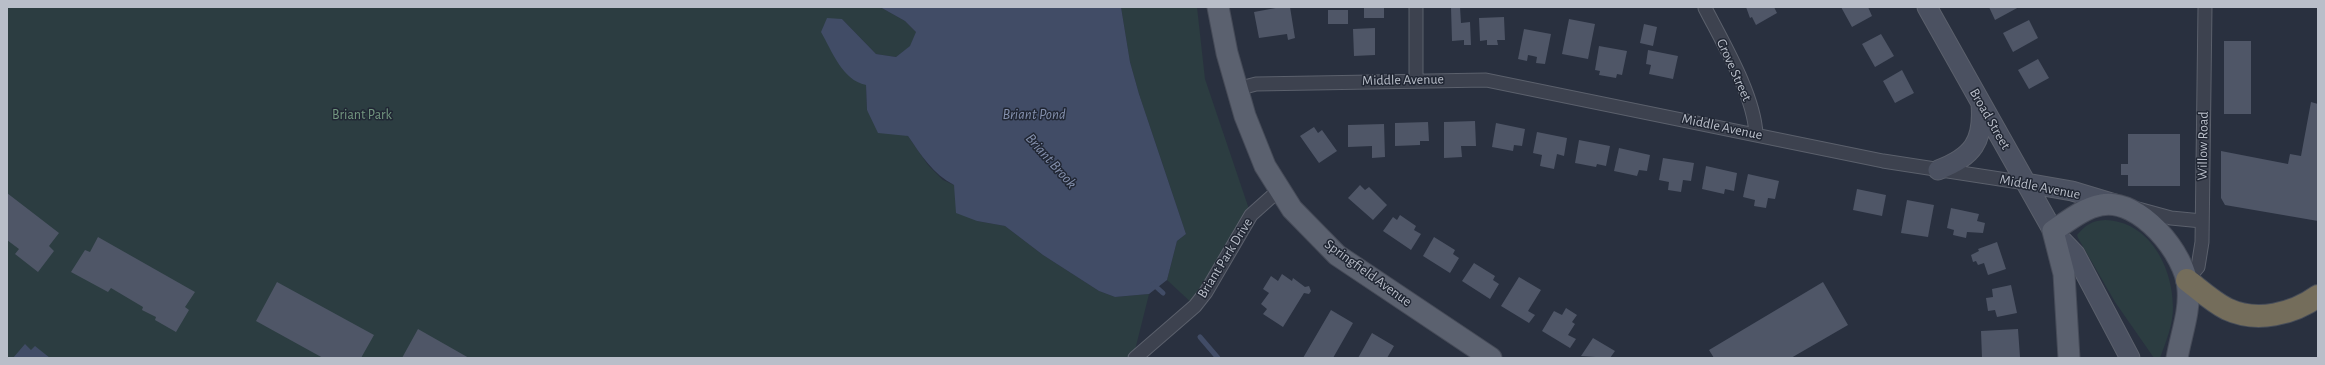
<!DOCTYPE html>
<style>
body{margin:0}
#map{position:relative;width:2325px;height:365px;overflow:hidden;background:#29303f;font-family:"Alegreya Sans",sans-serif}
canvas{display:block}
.frame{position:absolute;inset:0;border:8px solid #b9bec9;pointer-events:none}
</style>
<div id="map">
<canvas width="2325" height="365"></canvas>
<div class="frame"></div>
</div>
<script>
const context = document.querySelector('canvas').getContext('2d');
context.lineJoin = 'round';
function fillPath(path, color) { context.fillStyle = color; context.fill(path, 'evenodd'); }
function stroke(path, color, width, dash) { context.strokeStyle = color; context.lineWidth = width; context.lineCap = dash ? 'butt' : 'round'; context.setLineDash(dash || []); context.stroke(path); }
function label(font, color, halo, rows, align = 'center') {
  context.font = font + ' "Alegreya Sans",sans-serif'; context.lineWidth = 3; context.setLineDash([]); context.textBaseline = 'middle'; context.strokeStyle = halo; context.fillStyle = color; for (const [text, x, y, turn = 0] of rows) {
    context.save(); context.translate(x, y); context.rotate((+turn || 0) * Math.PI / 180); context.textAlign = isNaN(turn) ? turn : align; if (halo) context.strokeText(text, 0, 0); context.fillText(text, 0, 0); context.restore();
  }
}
const green = new Path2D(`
 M7 7H880L905 21 917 33 911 46 896 57 876 54 842 19 866 85 867 110 908 136 928 165 943 180 954 185 977 221 1005 226 1043 255 1099 291 1115 297 1149 294 1133 358H7Z
 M1121 7H1197L1205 79 1251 215 1195 306 1167 280 1177 241 1186 234 1139 94 1130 62Z
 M2105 220C2149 221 2173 267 2173 307 2173 325 2166 341 2160 358H2154L2115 302 2078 238 2077 235C2086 225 2091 221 2105 220Z`);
const water = new Path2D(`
 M880 7H1121L1130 62 1139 94 1186 234 1177 241 1167 280 1149 294 1115 297 1099 291 1043 255 1005 226 977 221 956 213 954 185C933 174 921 155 908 136L878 133 867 110 866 85C842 80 832 51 821 32L827 18 842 19 876 54 896 57 910 46 916 32 905 21Z
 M25 344 31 350 35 346 50 358H13Z`);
const stream = new Path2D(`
 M1153 284 1163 293
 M1200 337 1218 358`);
const building = new Path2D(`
 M1281 7H1290L1295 38 1288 40 1287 34 1259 38 1254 12Z
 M1364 7H1384V18H1364Z
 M1451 7H1460L1461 23 1470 22 1471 45H1464V40L1452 41Z
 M1746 7H1774L1777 13 1756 25 1752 17 1750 18Z
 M1841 7H1868L1872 16 1852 27Z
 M1989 7H2019L1995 20Z
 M1328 10H1348V24H1328Z
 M1504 17 1505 40H1497L1498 45H1487V40L1480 41 1479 18Z
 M1569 19 1595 24 1588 59 1562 54Z
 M2029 20 2038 38 2013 52 2003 33Z
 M1644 24 1657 27 1653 46 1640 43Z
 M1375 28V55L1354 56 1353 29Z
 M1524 29 1551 34 1545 64 1536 63 1537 57 1533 56 1528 55 1527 61 1518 59Z
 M1881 34 1894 56 1875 67 1862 44Z
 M2224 41H2251V114H2224Z
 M1599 46 1627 51 1622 75 1617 74 1616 78 1599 75 1600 71 1595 70Z
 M1648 50 1678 56 1673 79 1649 74 1651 65 1646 64Z
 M2038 59 2049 78 2029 89 2018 70Z
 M1902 70 1914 93 1895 103 1883 81Z
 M2311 102 2318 104V221L2225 205 2221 198V151L2288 164 2290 154 2301 156Z
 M1475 121 1476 146H1461L1462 157 1444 158V122Z
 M1428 122 1429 141H1420V145L1395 146V123Z
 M1496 123 1525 129 1522 146 1514 145 1513 151 1492 147Z
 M1384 124 1385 157 1372 158V146L1348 147V125Z
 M1314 127 1318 133 1322 130 1337 151 1319 163 1300 136Z
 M1537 132 1567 138 1564 156 1557 154 1554 169 1540 166 1542 155 1533 153Z
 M2128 134H2180V186H2128V175H2121V164H2128Z
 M1579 140 1610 146 1606 166 1597 164 1596 167 1575 163Z
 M1619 148 1650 155 1647 171 1639 170 1637 176 1614 171Z
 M1663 158 1694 163 1691 181 1683 180 1681 192 1668 190 1669 182 1659 180Z
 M1706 166 1737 173 1734 191 1725 189 1724 194 1702 189Z
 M1748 174 1779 181 1775 199 1768 198 1766 208 1754 206 1755 200 1743 197Z
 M1360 185 1365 190 1369 187 1387 205 1373 220 1348 198Z
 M1857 189 1886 195 1882 216 1853 210Z
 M7 193 59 233 49 246 54 251 38 272 15 254 19 249 7 240Z
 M1907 200 1934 205 1928 237 1901 233Z
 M1951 208 1979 214 1977 221 1985 223 1983 233 1967 232 1966 238 1953 235 1954 230 1947 228Z
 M1400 215 1416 226 1414 230 1421 234 1411 250 1383 231 1393 217 1397 220Z
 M98 237 195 292 185 307 189 310 176 332 155 320 156 317 142 310 143 307 111 288 108 292 71 272 85 250 90 252Z
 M1434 237 1455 250 1453 254 1459 258 1450 273 1423 256Z
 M1997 242 2006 269 1988 275 1984 263 1978 265 1976 261 1973 262 1971 255 1979 251 1978 249Z
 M1474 263 1495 276 1493 280 1499 284 1490 299 1462 281Z
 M1282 274 1292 281 1293 278 1305 287 1309 286 1311 291 1309 294 1304 293 1283 327 1263 314 1267 309 1261 304 1269 293 1263 289 1271 276 1278 281Z
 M1519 277 1541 290 1528 311 1535 315 1529 323 1501 306Z
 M277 282 374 335 361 358H323L256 321Z
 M1823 282 1848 325 1791 358H1714L1709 350Z
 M2011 285 2017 313 1997 317 1995 310 1988 311 1986 298 1993 297 1992 289Z
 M1566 308 1577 315 1572 322 1575 324 1568 335 1576 339 1570 348 1542 331 1554 311 1562 315Z
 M1331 310 1353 323 1333 358H1303Z
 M418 329 469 358H402Z
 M2018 329 2020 357 1982 358 1981 331Z
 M1372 333 1394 346 1387 358H1358Z
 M1593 338 1615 351 1610 358 1581 356Z`);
const street = new Path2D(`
 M1416 7V80
 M1705 8C1723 43 1754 95 1756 134
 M1237 89 1256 84 1486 80 1883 161 2026 183
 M2138 209 2171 218 2202 221
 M2187 280 2198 267 2202 242 2205 7
 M1135 358 1195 306 1206 292 1251 215 1279 190`);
const secondary = new Path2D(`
 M1927 7 2053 231 2075 254 2130 358
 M1938 170C1973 157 1984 141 1981 104
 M2026 183 2072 191 2115 204`);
const primary = new Path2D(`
 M1218 7 1227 53 1245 116 1265 166 1292 209 1337 255 1491 358
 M2069 358 2064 274 2053 231C2068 221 2084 208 2101 205 2139 197 2186 254 2188 289 2190 312 2181 335 2177 358`);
const highway = new Path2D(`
 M2187 280C2200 290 2213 302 2227 309 2257 323 2293 314 2318 296`);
const streetNames = [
 ["Grove Street",1734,70,66],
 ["Middle Avenue",1403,80,-1],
 ["Broad Street",1990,119,60],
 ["Middle Avenue",1722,127,12],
 ["Willow Road",2203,146,-89],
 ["Middle Avenue",2040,187,11],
 ["Briant Park Drive",1225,258,-58],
 ["Springfield Avenue",1368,273,36]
];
const parkNames = [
 ["Briant Park",362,115]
];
const waterNames = [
 ["Briant Pond",1034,114],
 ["Briant Brook",1051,161,48]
];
fillPath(green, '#2c3d41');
fillPath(water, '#414c66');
stroke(stream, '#414c66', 5);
fillPath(building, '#4f5667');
stroke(street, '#5b606c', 15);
stroke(secondary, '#5b606c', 21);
stroke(primary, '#464b58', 23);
stroke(highway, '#474d59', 24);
stroke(street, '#3d424f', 13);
stroke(secondary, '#4b5161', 19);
stroke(primary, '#5b616f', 21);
stroke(highway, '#746d5b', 22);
label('14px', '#b9bec9', '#212734', streetNames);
label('14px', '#739780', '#212734', parkNames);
label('italic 15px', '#8490ad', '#212734', waterNames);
</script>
